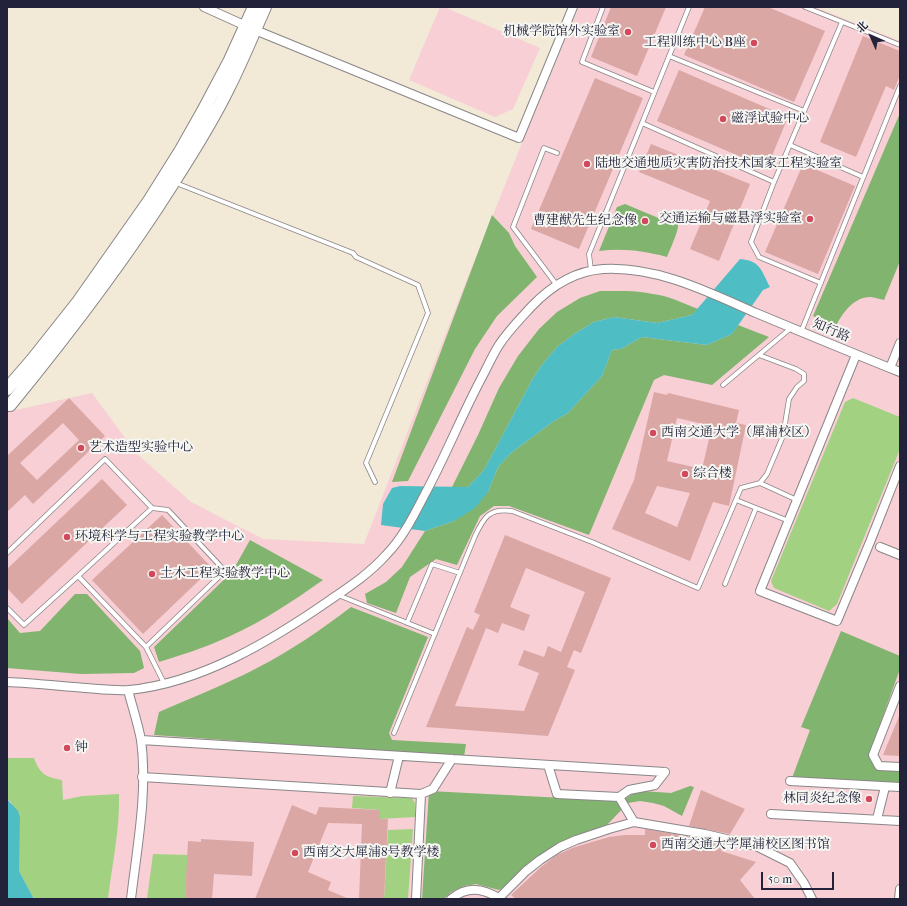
<!DOCTYPE html>
<meta charset="utf-8">
<style>
body{margin:0}
#map{position:relative;width:907px;height:906px;overflow:hidden;background:#f2e9d6;font-family:"IM FELL French Canon","Noto Serif SC",serif}
canvas{display:block}
.frame{position:absolute;inset:0;border:8px solid #22223b;pointer-events:none}
.north{position:absolute;left:851px;top:16px;width:40px;height:40px;-webkit-text-stroke:3px #f6f6f2;paint-order:stroke;rotate:315deg;font-size:11px;font-weight:700;line-height:16px;text-align:center;color:#22223b}
.north::after{content:'';display:block;margin:auto;width:14px;height:18px;background:#22223b;clip-path:polygon(50% 0,100% 100%,50% 72%,0 100%)}
.scale{position:absolute;left:761px;top:872px;width:73px;height:18px;box-sizing:border-box;border:2px solid #22223b;border-top:0;padding-left:5px;font-size:12px;line-height:14px;white-space:nowrap;color:#22223b;-webkit-text-stroke:3px #f6f6f2;paint-order:stroke}
</style>
<div id="map">
<canvas width="907" height="906"></canvas>
<div class="frame"></div>
<div class="north">北</div>
<div class="scale">50 m</div>
</div>
<script>
const context = document.querySelector('canvas').getContext('2d');
context.lineJoin = 'round';
function fillPath(path, color) { context.fillStyle = color; context.fill(path, 'evenodd'); }
function stroke(path, color, width, dash) { context.strokeStyle = color; context.lineWidth = width; context.lineCap = dash ? 'butt' : 'round'; context.setLineDash(dash || []); context.stroke(path); }
function label(font, color, halo, rows, align = 'center') {
  context.font = font + ' "IM FELL French Canon","Noto Serif SC",serif'; context.lineWidth = 4; context.setLineDash([]); context.textBaseline = 'middle'; context.strokeStyle = halo; context.fillStyle = color; for (const [text, x, y, turn = 0] of rows) {
    context.save(); context.translate(x, y); context.rotate((+turn || 0) * Math.PI / 180); context.textAlign = isNaN(turn) ? turn : align; if (halo) context.strokeText(text, 0, 0); context.fillText(text, 0, 0); context.restore();
  }
}
const built = new Path2D(`
 M440 7H444L540 48 513 109 495 117 409 80Z
 M579 7H815L900 41V899H7V412L92 393 137 454 191 502 263 539 364 544 467 279 520 148Z`);
const green = new Path2D(`
 M853 398 900 417V449L837 604 829 611 774 588 771 581 845 402Z
 M7 758H34C40 774 45 777 62 780L63 800 82 796 119 794C120 830 112 864 108 899H34L19 871V830L11 802 7 799Z
 M353 796 412 798 415 803V817L380 819V810L352 808Z
 M413 829 408 899H384L388 830Z
 M153 854 188 855 185 899H147Z`);
const forest = new Path2D(`
 M900 113V261L884 300C880 299 876 298 871 297 855 296 842 313 836 326L813 316Z
 M625 204 668 222 672 214C675 216 677 218 678 221 680 229 670 249 667 257 644 251 623 248 599 251L617 207Z
 M492 215 509 233 515 246 537 277 497 316 475 349 408 481 392 482Z
 M600 291C618 291 636 290 653 294 669 296 683 303 698 309L692 315 657 323 614 317 594 322 574 334 557 347 541 366 532 380 484 470 468 487H452L478 435 499 388 518 356 539 329 557 312 580 298Z
 M738 325 769 337 712 385 664 375 654 380 589 535 509 506H494L480 516 457 565 436 559 410 577 396 613 367 603 365 594 386 582 402 567 425 531 454 521 488 492 498 467 511 453 554 421 568 413 602 376 612 350 621 349 642 337 707 345 732 334Z
 M250 540 323 580C293 601 262 622 228 637 206 647 182 655 159 662L154 647 232 572Z
 M75 594H87L140 651 144 668 134 673 81 674 7 668V618L20 633 40 631Z
 M351 607 428 637 389 733 392 740 466 744 464 757 154 735 159 712C193 697 227 684 259 667 292 650 322 629 351 607Z
 M841 631 900 656V669L870 752 880 771H900V784L792 778 810 730 801 727Z
 M690 786 694 787 682 816 664 806 653 803 640 801 628 803 605 827 580 835 550 849 533 860 517 874 507 886 499 890 476 884 464 886 451 892 444 899H422L429 791 622 801 635 792 642 791 671 793Z`);
const water = new Path2D(`
 M740 259C761 261 761 270 770 287L763 290 732 334 707 345 642 337 621 349 612 350 602 376 568 413 554 421 511 453 498 467 488 492 475 508 454 521 425 531 381 525 383 504 392 488 400 486 468 487 484 470 532 380 541 366 557 347 574 334 594 322 614 317 657 323 692 315Z
 M7 799 18 811 20 817 19 871 34 899H7Z`);
const building = new Path2D(`
 M611 7H666L637 76 591 57Z
 M705 7H768L825 31 794 102 684 55Z
 M863 36 900 51V75L894 90 886 86 856 157 820 142Z
 M679 70 788 117 767 168 657 121Z
 M595 78 643 98 579 249 531 229Z
 M651 144 750 184 719 261 690 249 710 201 639 172Z
 M803 164 855 186 818 274 765 252Z
 M654 392 667 395 668 393 739 410 736 423 746 425 729 506 713 502 690 561 612 529 634 480ZM677 418 712 426 702 469 667 461ZM657 486 690 493 677 527 645 513Z
 M69 398 105 436 33 504 25 495 7 512V456ZM63 423 79 440 37 480 20 463Z
 M102 479 127 505 22 604 7 588V569Z
 M162 515 212 568 143 634 92 580Z
 M505 535 611 578 581 653 574 650 567 667 575 670 548 736 426 727 467 627 473 630 480 615 474 612ZM526 568 585 592 561 652 548 646 544 657 524 650 518 665 539 673 524 711 455 706 486 628 498 633 502 623 524 631 530 615 510 607Z
 M900 714V756L883 755Z
 M701 790 745 809 730 834 689 826Z
 M292 805 316 815 319 807 380 810V819H388L384 899H359L362 824 328 823 308 872 331 882 328 890 349 899H255Z
 M645 829 681 835 685 838V836L725 844 721 851 756 862 740 880 755 899H516L511 895 541 867 557 855 572 848 609 837 625 835H645Z
 M201 839 254 842 252 876 214 874 212 899H185L188 841 201 842Z`);
const lane = new Path2D(`
 M603 7 582 62 654 92
 M805 7 900 45
 M669 56 804 111
 M642 123 774 182 842 22
 M790 145 863 177
 M774 182 751 242 759 257 821 283
 M176 183 353 253 356 257 418 285 428 313 366 463 375 482
 M591 270 589 254 689 7
 M556 284 513 227 544 148 557 153
 M801 332 900 86
 M723 385 791 328
 M760 483 797 500
 M736 500 789 521
 M7 553 105 459 152 508 168 510 225 571 146 647
 M78 576 152 508
 M725 584 756 508
 M338 595 435 634
 M7 608 24 625 78 576 146 647 164 683
 M407 623 432 564 460 573
 M394 733 475 536C484 517 489 508 512 511L592 542 698 588 741 488 760 483 767 474 783 436 789 399 797 387 804 381V374L796 369 759 355`);
const street = new Path2D(`
 M204 7 255 30 519 138 573 7
 M856 355 760 591 837 621 870 542 900 466
 M890 368 900 343
 M880 547 900 555
 M7 682C33 683 59 686 85 688 99 689 115 691 129 690 201 683 271 641 330 600 349 587 370 573 386 555 403 538 414 515 425 494 445 457 461 417 481 379 487 368 492 356 499 345 508 331 520 319 531 307 551 286 574 271 603 269 657 266 708 292 756 313 804 333 852 353 900 372
 M900 686 873 755 879 766 900 767
 M128 690C132 706 138 723 141 740 148 792 137 847 131 899
 M141 740 665 772
 M548 765 557 794 619 797 629 790 655 785 665 772
 M142 777 421 794 433 789 452 759
 M790 781 900 787
 M390 793 399 756
 M619 797 634 822
 M771 814 900 821
 M877 819 885 787
 M416 899 421 794
 M451 899C467 886 482 888 499 898L526 871 540 860 560 847 576 840 609 829 634 822 705 834 756 846 790 863 804 883 812 899
 M899 899 900 889`);
const secondary = new Path2D(`
 M7 389 32 360 78 302 149 201 181 150 203 111 230 60 254 7
 M7 405H10C68 334 124 261 173 183 193 152 213 120 229 87 242 61 253 34 265 7`);
const markers = [
 [628,32,4,"#d1495b"],
 [754,43,4,"#d1495b"],
 [723,119,4,"#d1495b"],
 [587,164,4,"#d1495b"],
 [810,219,4,"#d1495b"],
 [645,221,4,"#d1495b"],
 [653,433,4,"#d1495b"],
 [81,448,4,"#d1495b"],
 [685,474,4,"#d1495b"],
 [67,537,4,"#d1495b"],
 [152,574,4,"#d1495b"],
 [67,748,4,"#d1495b"],
 [869,799,4,"#d1495b"],
 [653,845,4,"#d1495b"],
 [295,853,4,"#d1495b"]
];
const poiNames = [
 ["机械学院馆外实验室",620,32,"right"],
 ["工程训练中心 B座",746,43,"right"],
 ["磁浮试验中心",731,119],
 ["陆地交通地质灾害防治技术国家工程实验室",595,164],
 ["交通运输与磁悬浮实验室",802,219,"right"],
 ["曹建猷先生纪念像",637,221,"right"],
 ["西南交通大学（犀浦校区）",661,433],
 ["艺术造型实验中心",89,448],
 ["综合楼",693,474],
 ["环境科学与工程实验教学中心",75,537],
 ["土木工程实验教学中心",160,574],
 ["钟",75,748],
 ["林同炎纪念像",861,799,"right"],
 ["西南交通大学犀浦校区图书馆",661,845],
 ["西南交大犀浦8号教学楼",303,853]
];
const streetNames = [
 ["知行路",831,331,23]
];
fillPath(built, '#f7cfd5');
fillPath(green, '#a2d281');
fillPath(forest, '#81b46f');
fillPath(water, '#4fbec4');
fillPath(building, '#dba7a4');
stroke(lane, '#8a8688', 5.5);
stroke(street, '#8a8688', 10);
stroke(secondary, '#8a8688', 14);
stroke(lane, '#fff', 4);
stroke(street, '#fff', 8);
stroke(secondary, '#fff', 12);
for (const [x, y, r, color] of markers) { const dot = new Path2D(); dot.arc(x, y, r, 0, 2 * Math.PI); context.fillStyle = color; context.fill(dot); stroke(dot, '#f6f6f2', 1.5); }
label('13px', '#22223b', '#f6f6f2', poiNames, 'left');
label('13px', '#22223b', '#f6f6f2', streetNames);
</script>
